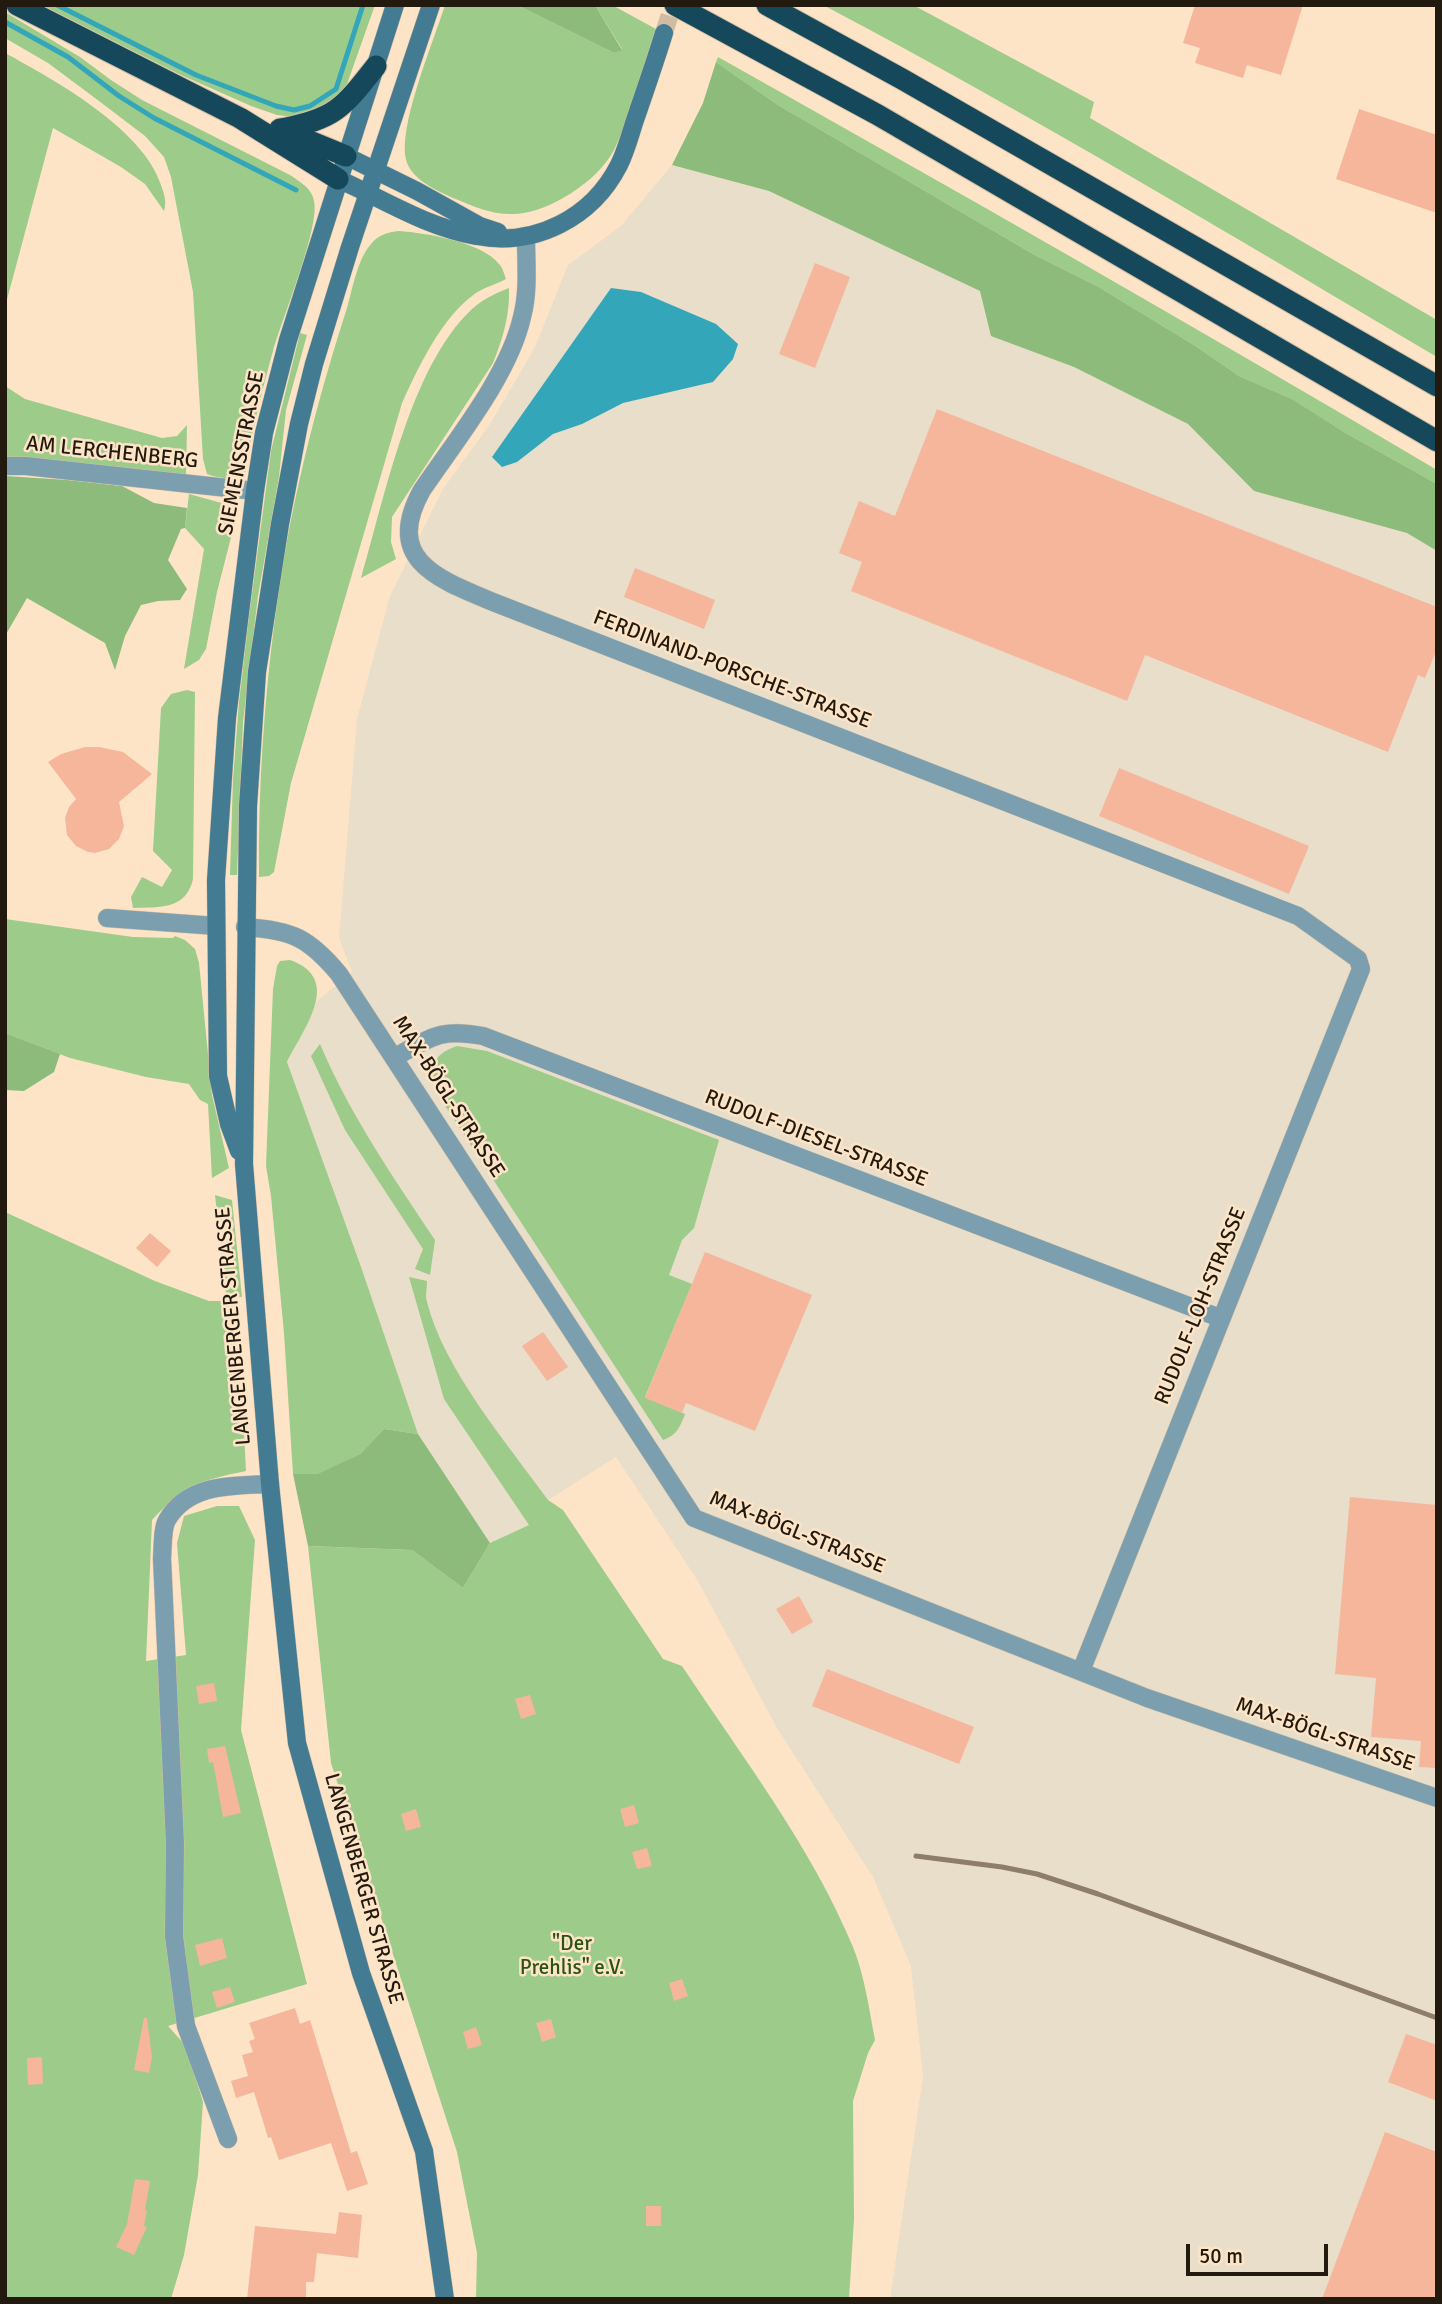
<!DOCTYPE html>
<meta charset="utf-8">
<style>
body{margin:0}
#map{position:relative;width:1442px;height:2304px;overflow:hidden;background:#fde4c7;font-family:Signika,sans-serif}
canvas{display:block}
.frame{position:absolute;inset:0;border:7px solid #221a0f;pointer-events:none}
.scale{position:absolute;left:1186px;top:2244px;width:142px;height:32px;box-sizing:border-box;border:4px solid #221a0f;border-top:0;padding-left:9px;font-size:21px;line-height:24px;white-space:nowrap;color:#221a0f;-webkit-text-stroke:5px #fde4c7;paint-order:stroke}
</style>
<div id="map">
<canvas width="1442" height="2304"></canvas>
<div class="frame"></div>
<div class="scale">50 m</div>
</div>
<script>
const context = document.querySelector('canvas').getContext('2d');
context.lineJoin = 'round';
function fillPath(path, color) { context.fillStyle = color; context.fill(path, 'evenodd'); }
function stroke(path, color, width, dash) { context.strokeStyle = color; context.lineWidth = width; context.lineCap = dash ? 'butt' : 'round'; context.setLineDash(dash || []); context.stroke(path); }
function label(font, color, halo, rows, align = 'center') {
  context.font = font + ' Signika,sans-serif'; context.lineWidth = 5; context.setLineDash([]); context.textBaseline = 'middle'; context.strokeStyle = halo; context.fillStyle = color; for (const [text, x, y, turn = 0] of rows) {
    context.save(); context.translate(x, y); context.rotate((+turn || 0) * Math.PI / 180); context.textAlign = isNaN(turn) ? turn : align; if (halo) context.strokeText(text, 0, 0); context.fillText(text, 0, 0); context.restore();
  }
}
const industrial = new Path2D(`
 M672 165 769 191 981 291 992 336 1074 367 1188 424 1254 491 1407 533 1437 551V2299H890L923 2076 911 1966 873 1877 777 1728 698 1581 616 1457 548 1500 529 1525 490 1543 418 1434 287 1062 317 1001 352 972 339 938 357 719 390 596 443 489 490 424 535 347 568 265 621 226Z`);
const green = new Path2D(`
 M41 5H375L346 87 323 109 294 117 277 115 251 106 181 75Z
 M445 5H517L614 53 622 49 595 5H612L656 29C643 66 631 116 614 150 598 181 549 213 514 214 492 215 473 206 453 198 434 189 407 178 405 154 402 116 433 43 445 5Z
 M823 5H913L1094 102 1090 118 1437 320V357C1234 237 1032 115 823 5Z
 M5 12 80 57 111 80 142 100 290 175C300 182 312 188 314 201 320 228 282 319 273 351 262 390 252 430 246 471 235 481 221 479 207 474L203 459 193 292 171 177 164 157 145 136 99 101 48 63 5 38Z
 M5 53C55 80 143 129 161 185 164 194 167 201 164 211L145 184 121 167 53 128 5 307Z
 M718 57C959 192 1199 329 1437 470V484L1344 432 1294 400 1239 376 1194 345 1097 286 1033 254 778 105 716 62Z
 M399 231C426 233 482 242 499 264 503 268 504 274 506 279 497 284 485 287 476 293 442 316 418 368 402 403L291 783 274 872 269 876 259 877C258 790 264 703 275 618 288 514 315 407 347 308 353 288 357 260 371 244 378 235 388 232 399 231Z
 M509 288C510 315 503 338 493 363L392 517 391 542 396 559 361 578C385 497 410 367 472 309 483 299 496 293 509 288Z
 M300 333 307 335 286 410 279 477 258 596 243 722 237 875H230L233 779 239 702 249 616 271 451Z
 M5 386 25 399 162 438 177 436 187 425 186 475 43 459 5 458Z
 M189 494 236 507V518L217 592 206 649 199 660 184 669 204 549 185 528Z
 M187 690 195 692 193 879C186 910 160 907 133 908L131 897 142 877 162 887 172 870 153 851 161 708 171 694Z
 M5 919 133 937 173 938 175 936 185 940 195 949 199 963 212 1095 229 1168 212 1178 208 1104 200 1100 189 1084 146 1077 70 1058 5 1033Z
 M290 960C344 979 303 1029 287 1062L361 1267 418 1434 384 1429 360 1454 318 1475 293 1474 284 1333 271 1196 266 1166 273 989 277 966 280 961Z
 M320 1044C350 1115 393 1177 435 1240L430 1275 415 1269 423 1249 345 1130 311 1056Z
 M457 1046 487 1051 719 1140 694 1228 682 1240 669 1275 692 1284 645 1397 685 1414C680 1427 677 1435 663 1440L440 1098C428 1073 428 1056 457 1046Z
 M215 1195 232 1200 242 1297 226 1295Z
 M5 1212 155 1281 209 1301H237L246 1471C201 1480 183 1486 152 1520L146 1661 186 1655 177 1543 184 1516 217 1506H239L255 1540 241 1730 307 1984 168 2026 186 2046 203 2102 198 2175 184 2255 171 2299H5Z
 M409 1277 427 1281C427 1288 425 1296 427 1302 444 1370 507 1443 548 1500L563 1510 663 1659 682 1666C742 1757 811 1846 853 1947 865 1977 869 2009 875 2040L868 2053 853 2101 854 2219 849 2299H476L477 2253 457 2152 331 1763 308 1546 412 1550 463 1588 490 1543 529 1525 444 1399Z`);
const forest = new Path2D(`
 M517 5H595L622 50 614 53Z
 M716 62 778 105 1033 254 1097 286 1194 345 1239 376 1294 400 1344 432 1437 484V551L1407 533 1254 491 1188 424 1074 367 991 336 980 291 769 191 672 165 703 103Z
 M5 476 68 480 122 486 154 503 187 508 185 528 181 529 168 560 187 589 180 600 158 601 141 605 125 636 115 670 105 643 27 598 5 636Z
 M5 1033 60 1054 54 1072 24 1091 5 1090Z
 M384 1429 418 1434 490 1543 463 1588 412 1550 308 1546 293 1474H318L360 1454Z`);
const water = new Path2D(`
 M611 288 641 292 716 324 738 344 733 359 713 382 623 403 582 424 553 434 517 462 502 467 492 457Z`);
const stream = new Path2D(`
 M57 5 196 75 276 106 294 110 310 106 336 89 363 5
 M5 22 68 57 119 96 154 118 296 190`);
const building = new Path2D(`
 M1195 5H1303L1281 75 1247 65 1243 78 1195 63 1200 48 1183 43Z
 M1359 109 1437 135V213L1336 179Z
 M815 263 850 277 815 368 779 354Z
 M937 409 1437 607V649L1425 678 1418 675 1388 752 1145 655 1127 701 851 591 862 562 839 553 859 501 895 516Z
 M635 568 715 600 704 629 624 597Z
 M85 747H99L123 752 152 774 119 802 124 826 119 839 109 849 95 853 88 852 76 846 67 835 65 818 69 807 76 799 48 762 61 754Z
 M1119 768 1309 846 1289 894 1099 816Z
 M150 1233 171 1251 157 1267 136 1248Z
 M705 1252 812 1295 755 1431 686 1403 682 1413 645 1398Z
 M543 1332 568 1367 547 1381 522 1346Z
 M1350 1497 1437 1505V1768L1419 1767 1421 1741 1371 1737 1376 1678 1335 1674Z
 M799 1596 813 1622 792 1634 776 1609Z
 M827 1669 974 1727 959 1764 812 1706Z
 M214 1683 217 1701 199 1704 196 1686Z
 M530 1695 536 1714 521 1719 515 1699Z
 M225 1746 241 1813 223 1817 213 1762 209 1763 207 1749Z
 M634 1805 639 1823 625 1827 620 1809Z
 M416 1809 421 1827 406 1831 401 1814Z
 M647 1848 652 1866 637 1869 632 1852Z
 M222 1938 227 1958 200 1966 195 1945Z
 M682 1979 688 1996 674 2001 669 1983Z
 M230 1987 235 2002 217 2008 212 1992Z
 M295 2008 300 2024 310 2020 351 2153 357 2151 368 2184 347 2191 331 2143 279 2160 271 2137 268 2138 254 2092 236 2098 231 2081 248 2076 242 2055 253 2052 249 2041 255 2039 249 2023Z
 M144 2018H147L152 2057 149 2073 134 2070Z
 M551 2019 556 2037 542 2042 536 2023Z
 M476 2027 482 2045 468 2049 463 2032Z
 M1406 2034 1437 2045V2101L1388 2082Z
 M42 2057 43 2084 28 2085 27 2058Z
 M1385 2132 1437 2152V2299H1322Z
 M135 2179 150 2181 145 2210H147L144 2226 147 2227 134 2255 116 2247 127 2224Z
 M646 2206H661V2226H646Z
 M339 2212 362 2215 358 2258 317 2253 314 2282H306V2299H247L255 2226 336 2234Z`);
const secondaryTunnel = new Path2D(`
 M664 33 673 5`);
const street = new Path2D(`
 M526 236C526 263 529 291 522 317 509 375 456 440 422 490 383 560 438 579 493 602L1298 916 1358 959 1361 969 1081 1671
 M5 466H26L255 491
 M107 918 216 926
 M245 927C292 930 309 938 339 974L694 1518 1147 1698 1437 1798
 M395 1057C432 1037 440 1028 483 1036L1220 1318
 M228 2139 186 2026 174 1936 175 1844 162 1558C163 1547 162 1529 167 1520 189 1483 233 1486 270 1484`);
const secondary = new Path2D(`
 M431 5 350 247 314 364 299 424 280 524 257 672 248 806 244 1164 270 1484 297 1743 361 1973 424 2151 445 2299
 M346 156 417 191 480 226 498 232
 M338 179C383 199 428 228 477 236 535 247 592 218 619 165 626 151 630 135 635 120 645 91 655 62 664 33
 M239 1151 229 1124 218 1076 216 880 227 718 255 491 264 433 288 340 395 5`);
const highway = new Path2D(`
 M17 5 240 118 338 179
 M675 5 878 115 1437 441
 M767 5 902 79 1437 386
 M280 129 346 156
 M281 129C335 119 343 108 376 66`);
const rail = new Path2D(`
 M916 1856 1002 1867 1037 1874 1098 1894 1437 2018`);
const streetNames = [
 ["AM LERCHENBERG",112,453,6],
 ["SIEMENSSTRASSE",242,453,-79],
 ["FERDINAND-PORSCHE-STRASSE",732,670,21],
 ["MAX-BÖGL-STRASSE",448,1097,57],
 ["RUDOLF-DIESEL-STRASSE",816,1139,21],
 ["RUDOLF-LOH-STRASSE",1201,1306,-68],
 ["LANGENBERGER STRASSE",234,1326,-95],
 ["MAX-BÖGL-STRASSE",797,1533,22],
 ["MAX-BÖGL-STRASSE",1325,1735,19],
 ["LANGENBERGER STRASSE",363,1889,74]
];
const parkNames = [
 ["\"Der",572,1944],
 ["Prehlis\" e.V.",572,1968]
];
fillPath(industrial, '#e8dec9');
fillPath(green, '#9ccb8a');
fillPath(forest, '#8cbb7b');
fillPath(water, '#34a6b9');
stroke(stream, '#34a6b9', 5);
fillPath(building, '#f5b69c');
stroke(secondaryTunnel, '#d1bca2', 18, [18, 9]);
stroke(street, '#d6c0a6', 19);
stroke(secondary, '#d6c0a6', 19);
stroke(highway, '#d6c0a6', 23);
stroke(street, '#7b9faf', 18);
stroke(secondary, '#427b92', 18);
stroke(highway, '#14485a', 21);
stroke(rail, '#8d7d69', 5);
label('21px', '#221a0f', '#fde4c7', streetNames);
label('21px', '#295514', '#fde4c7', parkNames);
</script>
